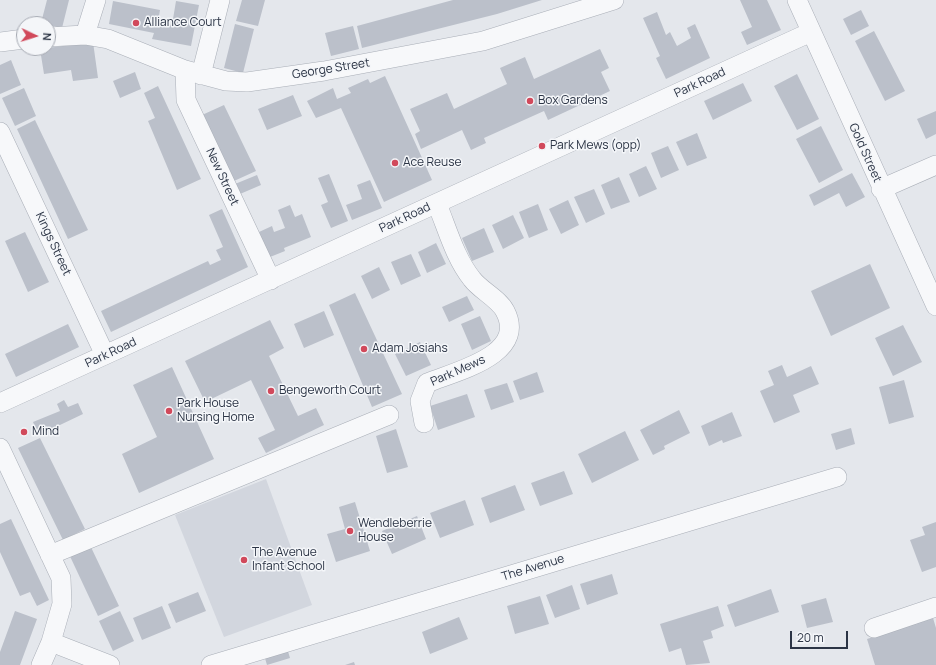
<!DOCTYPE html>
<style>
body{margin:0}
#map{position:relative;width:936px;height:665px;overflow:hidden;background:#e4e7ec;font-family:Manrope,sans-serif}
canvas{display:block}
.north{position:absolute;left:16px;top:16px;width:40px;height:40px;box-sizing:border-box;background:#f4f6f9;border:1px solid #a4a8b1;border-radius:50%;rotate:94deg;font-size:11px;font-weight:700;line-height:16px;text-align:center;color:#2b3445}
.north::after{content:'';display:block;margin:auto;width:14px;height:18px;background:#d1495b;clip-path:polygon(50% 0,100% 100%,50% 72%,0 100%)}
.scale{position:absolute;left:790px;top:631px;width:58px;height:18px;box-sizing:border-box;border:2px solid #2b3445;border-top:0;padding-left:5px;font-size:12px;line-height:14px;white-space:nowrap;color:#2b3445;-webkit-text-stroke:3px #f4f6f9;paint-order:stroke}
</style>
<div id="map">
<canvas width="936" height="665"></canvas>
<div class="north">N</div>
<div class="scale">20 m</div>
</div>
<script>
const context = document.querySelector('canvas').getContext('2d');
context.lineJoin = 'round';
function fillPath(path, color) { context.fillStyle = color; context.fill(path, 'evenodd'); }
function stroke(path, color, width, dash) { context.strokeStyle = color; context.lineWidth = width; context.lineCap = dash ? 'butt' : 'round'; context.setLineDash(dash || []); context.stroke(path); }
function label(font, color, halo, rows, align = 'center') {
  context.font = font + ' Manrope,sans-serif'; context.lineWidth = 3; context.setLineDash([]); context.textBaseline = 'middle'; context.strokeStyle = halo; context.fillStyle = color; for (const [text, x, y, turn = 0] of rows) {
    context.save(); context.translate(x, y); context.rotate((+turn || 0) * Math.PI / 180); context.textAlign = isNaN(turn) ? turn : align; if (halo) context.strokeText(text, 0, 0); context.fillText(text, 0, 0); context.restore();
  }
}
const built = new Path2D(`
 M266 479 312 605 224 637 175 515Z`);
const building = new Path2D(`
 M47 0H69L62 28 41 23Z
 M242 0H265L258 26 236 21Z
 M453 0H542L497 14 362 48 357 26Z
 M740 0H767L781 30 747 45 741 32 752 27Z
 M113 1 160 10 158 22 172 25 176 1 199 5 191 46 152 39 154 33 109 24Z
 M861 10 869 26 851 35 843 19Z
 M657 12 666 35 670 32 677 46 691 38 687 28 695 24 710 58 666 79 656 58 660 56 643 18Z
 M235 24 254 29 243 73 224 68Z
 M353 26 359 49 331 56 325 33Z
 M874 31 905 91 885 101 855 41Z
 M93 42 98 78 73 81 71 70 44 74 40 49Z
 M600 49 609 68 601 72 610 91 548 120 544 111 484 138 486 143 471 150 462 130 421 149 415 134 420 131 410 109 447 93 454 109 507 84 500 68 525 57 534 79Z
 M11 60 21 85 0 94V65Z
 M135 72 141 89 120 98 113 81Z
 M797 74 819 119 797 130 774 86Z
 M385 76 432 180 384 202 341 108 316 118 307 101 333 88 337 99 351 93 348 88 368 79 370 83Z
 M743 83 752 101 713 120 704 101Z
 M158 86 201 179 177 190 148 121 155 118 144 93Z
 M24 88 36 116 15 126 2 98Z
 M293 95 302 116 267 130 258 109Z
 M224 105 256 171 234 181 202 115Z
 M936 111V134L926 139 917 119Z
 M35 120 88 230 68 239 17 129Z
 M821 126 843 170 819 183 796 139Z
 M697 133 707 158 687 166 676 142Z
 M668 146 679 170 661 178 651 153Z
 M646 166 657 189 639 197 629 174Z
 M852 173 865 197 846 207 839 193 814 206 809 195Z
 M329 174 348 221 331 228 321 205 328 202 318 178Z
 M257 175 261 185 240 194 235 184Z
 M619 177 630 202 611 209 601 185Z
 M370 180 382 208 352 220 346 205 362 199 357 185Z
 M594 189 605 214 586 223 574 197Z
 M568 200 579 225 561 234 549 209Z
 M538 204 548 230 529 238 519 212Z
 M290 205 295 217 302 214 311 237 284 248 285 251 270 257 259 232 272 226 274 232 285 228 278 210Z
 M222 209 248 267 111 332 101 311 208 261 210 265 221 260 216 250 223 247 209 215Z
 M513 215 524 238 503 249 492 225Z
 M484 228 494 252 472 261 462 238Z
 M25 232 49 282 28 292 5 241Z
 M436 243 446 264 427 273 418 252Z
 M411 254 421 276 401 285 391 262Z
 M870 264 890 308 831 336 811 291Z
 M379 267 390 290 372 299 361 276Z
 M355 293 402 394 372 407 329 305Z
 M467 296 474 310 449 322 442 307Z
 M324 311 334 335 304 348 294 324Z
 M480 316 491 341 472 350 461 324Z
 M270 320 284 348 269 356 298 416 316 408 324 425 266 453 258 438 275 430 251 380 205 402 185 361Z
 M68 324 79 347 16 377 5 354Z
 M903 325 922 362 893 376 875 338Z
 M420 342 431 365 406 376 395 354Z
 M782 365 787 377 811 366 819 384 793 395 800 412 774 423 760 391 774 385 768 371Z
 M172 367 214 459 139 493 122 454 157 437 133 385Z
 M537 372 544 392 520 400 513 381Z
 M904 380 914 417 889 424 879 387Z
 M507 383 514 402 491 410 484 390Z
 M467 394 475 417 438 430 430 406Z
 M64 400 68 407 78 403 83 414 39 435 33 422 60 411 57 404Z
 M679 410 690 433 664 446 665 449 653 455 640 430Z
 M732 412 742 436 723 443 722 440 709 446 701 426Z
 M851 428 855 444 836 450 831 434Z
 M396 429 408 467 387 473 376 436Z
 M625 431 639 460 592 483 578 454Z
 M40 438 85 529 63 540 18 448Z
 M564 471 573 494 540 506 531 483Z
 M515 485 525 510 490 523 481 498Z
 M465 500 474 525 440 538 430 513Z
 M355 502 370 551 336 562 327 534 345 529 339 507Z
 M417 516 426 539 392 554 382 531Z
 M11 519 49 600 37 606 30 592 20 596 0 552V524Z
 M936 522V567L922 572 910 540 925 535 922 527Z
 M89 543 119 606 98 616 68 552Z
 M612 574 618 594 587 605 580 584Z
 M572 585 580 609 555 618 546 595Z
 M771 589 779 612 735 627 727 605Z
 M198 592 206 611 176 623 168 604Z
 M540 596 549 624 515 634 507 606Z
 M826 598 833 622 807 628 801 605Z
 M162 606 171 628 142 640 133 618Z
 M718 606 724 626 711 631 713 638 703 641 710 663 686 665 681 648 669 652 660 624Z
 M15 611 37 619 20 665H0V652Z
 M120 611 134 641 113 651 99 621Z
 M459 617 468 639 430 654 422 632Z
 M933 618 936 628V665H875L867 639Z
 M287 648 290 658 267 665 264 655Z
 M354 662 355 665H345Z`);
const minor = new Path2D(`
 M797 0 936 306
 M85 35 96 0
 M48 37 85 35 108 39 185 70 226 81 247 82 324 71 483 41 614 0
 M0 42 24 39
 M185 70 186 100 271 280
 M201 75 220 0
 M0 132 105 355
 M881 189 936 165
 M0 403 811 32
 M424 423 420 401 427 383C456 371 528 355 505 311 499 299 480 290 472 279 455 258 447 228 437 204
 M0 448 61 578 62 604 51 642 41 665
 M50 555 389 415
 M874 628 936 607
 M51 642 110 665
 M211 665 837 477`);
const markers = [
 [136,23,4,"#d1495b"],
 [530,101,4,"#d1495b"],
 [542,146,4,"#d1495b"],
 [395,163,4,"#d1495b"],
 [364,349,4,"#d1495b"],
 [271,391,4,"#d1495b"],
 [169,411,4,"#d1495b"],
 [24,432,4,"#d1495b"],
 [350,531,4,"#d1495b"],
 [244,560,4,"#d1495b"]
];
const poiNames = [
 ["Alliance Court",144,23],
 ["Box Gardens",538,101],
 ["Park Mews (opp)",550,146],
 ["Ace Reuse",403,163],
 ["Adam Josiahs",372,349],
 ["Bengeworth Court",279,391],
 ["Park House",177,404],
 ["Nursing Home",177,418],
 ["Mind",32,432],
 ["Wendleberrie",358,524],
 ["House",358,538],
 ["The Avenue",252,553],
 ["Infant School",252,567]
];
const streetNames = [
 ["George Street",331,69,-9],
 ["Park Road",700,83,-25],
 ["Gold Street",865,153,66],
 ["New Street",222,177,65],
 ["Park Road",405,218,-25],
 ["Kings Street",53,244,65],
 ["Park Road",111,353,-25],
 ["Park Mews",458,371,-24],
 ["The Avenue",533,568,-17]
];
fillPath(built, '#d2d6de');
fillPath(building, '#bbc0ca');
stroke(minor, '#a9aeb7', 20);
stroke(minor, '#f7f8fa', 19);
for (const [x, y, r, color] of markers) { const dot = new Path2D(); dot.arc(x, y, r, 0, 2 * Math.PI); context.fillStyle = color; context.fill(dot); stroke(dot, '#f4f6f9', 1.5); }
label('12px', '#2b3445', '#f4f6f9', poiNames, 'left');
label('12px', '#2b3445', '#f4f6f9', streetNames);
</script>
